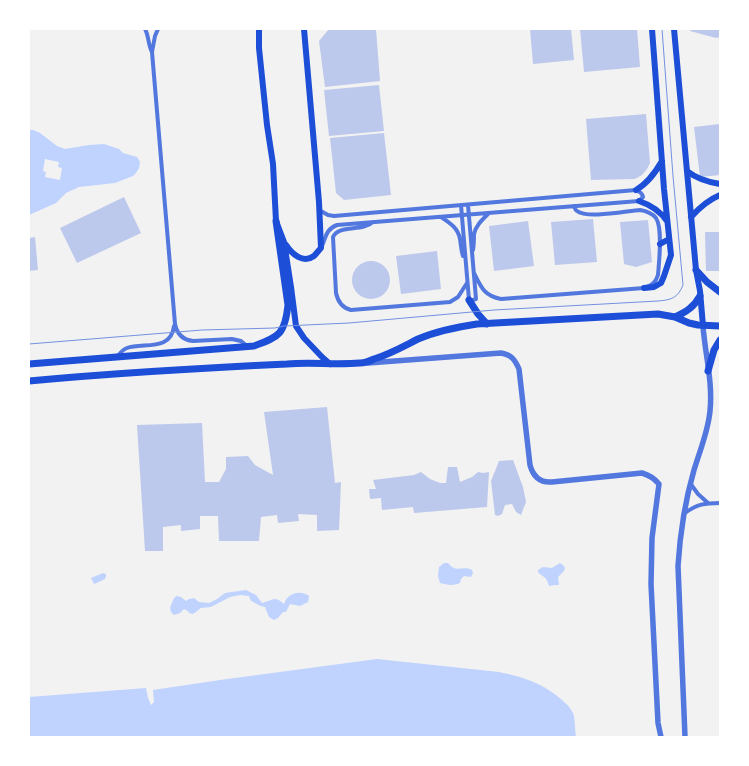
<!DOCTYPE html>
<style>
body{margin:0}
#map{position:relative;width:749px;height:766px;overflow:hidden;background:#f2f2f2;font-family:Karla,sans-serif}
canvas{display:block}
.frame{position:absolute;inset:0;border:30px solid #fff;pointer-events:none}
</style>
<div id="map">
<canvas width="749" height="766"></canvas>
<div class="frame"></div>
</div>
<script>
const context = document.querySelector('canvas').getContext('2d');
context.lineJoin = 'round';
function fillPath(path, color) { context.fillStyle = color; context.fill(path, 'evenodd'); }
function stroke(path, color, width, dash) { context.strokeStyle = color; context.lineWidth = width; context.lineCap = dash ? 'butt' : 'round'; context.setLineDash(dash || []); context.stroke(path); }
const water = new Path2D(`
 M29 130H33L40 133 57 146 65 149 89 145 104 144 119 149 123 153 137 157 140 162 139 168 136 173 133 176 115 183 79 187 66 193 56 203 29 215Z
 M444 563H448C457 574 461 565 472 570L473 573 471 577 464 576 461 579 460 583C453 586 447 585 440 583L438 576 439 567Z
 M560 563 563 565 565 568 564 571 558 577 559 585H555L549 586C548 584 548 581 546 579 544 576 540 575 538 572V570L543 567 552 568Z
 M103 573 106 574V576L105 579 94 584 91 578Z
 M246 590 256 595 262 603C266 602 272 599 275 599 278 599 282 602 284 604 288 592 301 590 309 596L308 602 300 606 290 604 286 612H283L278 618 274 620 269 617 265 607C259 606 256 603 251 601L249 596 240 595 230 597 211 607 201 608 193 614 189 613 188 611 184 609 180 613 174 615 171 612 170 608 173 600 176 596 181 597 186 601 189 599 194 598 199 602 209 603 217 599 225 593Z
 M377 659 499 672C522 677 537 681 556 695 562 700 569 705 573 713 575 717 575 731 576 737H29V697L146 688 148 698 151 705 154 702 153 690 220 680Z`);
const pier = new Path2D(`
 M45 159 59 162 58 167 62 168 60 180 45 177 46 172 43 171Z`);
const building = new Path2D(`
 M329 29H376L380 81 325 87 319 41Z
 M530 29H571L574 60 533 64Z
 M580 29H637L640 67 584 72Z
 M691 29H720V37L716 38 690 31Z
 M379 85 384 131 329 136 324 90Z
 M646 114 650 163 647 169 642 175 635 179 591 180 586 119Z
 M720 124V175L700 177 694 127Z
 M384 133 391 195 344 200 336 193 330 138Z
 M124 197 141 233 77 263 60 228Z
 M593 219 597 262 555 265 551 222Z
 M648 220 652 262 636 267 624 264 620 222Z
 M528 221 534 266 494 271 489 226Z
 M705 232H720V271H706Z
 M35 237 38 270 29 271V238Z
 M437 251 441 289 401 294 396 256Z
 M352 280a19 19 0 1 1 38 0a19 19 0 1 1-38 0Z
 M327 407 335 483 341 482 339 530 317 531V515L298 514 299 521 278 523 277 515 261 517 259 541H219L218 516H200V529L181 531V525L163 527V551H145L137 425 202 423 205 482H219L226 469V457L248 456 255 465 273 475 264 412Z
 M513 460 523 487 526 502 521 515 516 512 512 504 505 505 502 514 498 516 495 515 491 481 499 461Z
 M448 467H457L460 482 472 477 478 472 483 473 489 472 487 507 414 513 413 507 382 510 381 498 370 499 369 489H376L373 480 414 475 421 472 430 479 440 483H446Z`);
const minor = new Path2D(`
 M145 29C149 36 148 45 152 52
 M158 29 155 36 152 52 175 324C177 334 183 340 193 341L232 339 241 341 248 347
 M461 205 469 300H473L476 299 468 205
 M319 210 328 215 334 216 636 190C640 192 642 193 643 197L639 201 337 225C326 229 326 237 322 246
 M441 217C450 223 458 228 460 239 461 245 461 250 463 256
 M373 222C362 232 339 224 333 237L336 293C338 302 342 308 351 310L450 302 458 297 467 283
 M473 250C474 244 474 239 474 234 476 225 483 219 489 213
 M474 273C481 287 484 296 501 299L644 288C652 286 656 282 658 275 659 262 663 229 656 218 652 213 646 211 640 210 626 211 587 219 577 211 575 210 575 209 574 206
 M117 357C120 353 122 350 127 348 143 342 171 352 174 326
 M690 483 698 494 708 503
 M685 513C697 504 705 503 720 503`);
const tertiary = new Path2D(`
 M368 363 501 353C512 355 515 360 519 369L530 465C533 476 540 483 552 482L642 473C649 475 654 478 659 484L652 538 651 584 658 723 661 737
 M685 737 678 566C680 534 685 501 694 470 700 450 708 432 710 411 713 382 705 354 703 326`);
const secondary = new Path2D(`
 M259 29V48L267 125 273 164 276 221 284 242 291 287 296 326 304 338 322 357 330 364
 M674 29 696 270 700 291 703 326
 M687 171C697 179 707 182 720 184
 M636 190C648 183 655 173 662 161
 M639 201C651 205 660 211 667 221
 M691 217C700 207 708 200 720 195
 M660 244 669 239
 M286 245C292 254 303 264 314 256 316 254 319 250 321 248L319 202 304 29
 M644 288 654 287 661 283 664 276 671 255 664 189 652 29`);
const primary = new Path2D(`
 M696 270 707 282 720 292
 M469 300 478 314 487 324
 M675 317C686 312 694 307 700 296
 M29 364 254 346C280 337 285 333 288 305L276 221
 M708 371 714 350 720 340
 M29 381C115 373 201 368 287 364 311 362 335 365 360 363 365 363 370 361 374 359 390 354 404 346 418 339 437 331 457 327 477 324L658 314 675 317 689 323 698 325 720 326`);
const tram = new Path2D(`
 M29 344 202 330 275 328 284 326 349 323 494 310 658 301C671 300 678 298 683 285L673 176 662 29`);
fillPath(water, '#bfd3fe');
fillPath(pier, '#f2f2f2');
fillPath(building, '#bdc9ec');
stroke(minor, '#5277de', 4);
stroke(tertiary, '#5277de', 5.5);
stroke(secondary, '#1d4ed8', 6);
stroke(primary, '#1d4ed8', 7);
stroke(tram, '#7290e2', 1);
</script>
